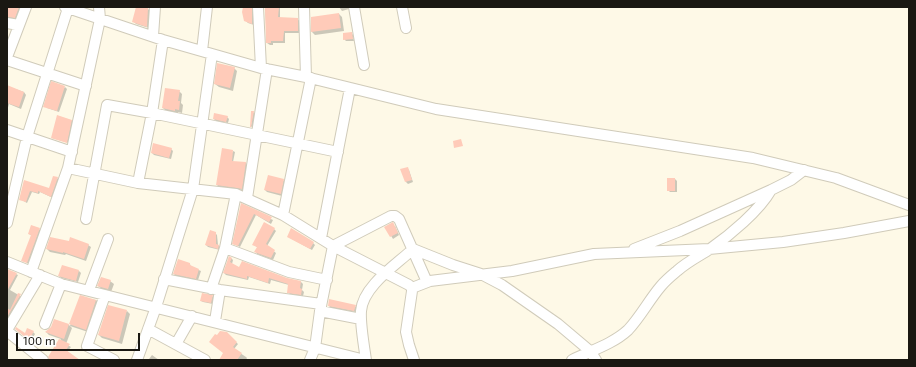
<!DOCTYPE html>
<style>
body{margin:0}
#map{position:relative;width:916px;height:367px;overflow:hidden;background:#fef9e7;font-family:"Exo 2",sans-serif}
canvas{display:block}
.frame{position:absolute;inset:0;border:8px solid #1a1812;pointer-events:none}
.scale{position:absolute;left:16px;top:333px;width:124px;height:18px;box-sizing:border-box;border:2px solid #1a1812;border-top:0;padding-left:5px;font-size:12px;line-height:14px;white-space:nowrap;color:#1a1812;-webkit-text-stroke:3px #fff;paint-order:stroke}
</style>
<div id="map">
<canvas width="916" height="367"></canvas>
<div class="frame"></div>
<div class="scale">100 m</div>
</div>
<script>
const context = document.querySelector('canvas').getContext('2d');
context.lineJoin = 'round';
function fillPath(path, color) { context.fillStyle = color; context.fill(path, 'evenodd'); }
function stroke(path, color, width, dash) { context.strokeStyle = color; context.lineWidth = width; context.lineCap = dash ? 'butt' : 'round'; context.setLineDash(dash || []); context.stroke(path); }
const shadow = new Path2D(`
 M7 7H21L16 19 7 18Z
 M138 7 148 9 150 11 149 28 136 24 134 22Z
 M244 7H254V25L248 23 245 20Z
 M265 7H280V18L297 19 300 21V33H285V43H273V45H270L267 43Z
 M339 7H350L349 9 342 11Z
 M339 14 342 17 344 31 315 35 312 32V18Z
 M351 33 353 35 354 41H346L344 39Z
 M234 68 237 71 233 91 219 87 215 84Z
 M7 86 24 92 26 95 21 109 9 104 7 111Z
 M65 87 67 89 59 112 47 108 45 106Z
 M179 91 182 94 181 103 183 105 182 113 178 112V114L166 111 163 108Z
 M253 112 255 114 253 129 251 126Z
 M227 117 229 119 228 123 216 121 214 119Z
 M71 120 73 122 69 143 52 138Z
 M171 149 173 151 171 159 154 155 152 153Z
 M233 151 235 152 233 162 246 163 247 165 243 190 219 187 217 185Z
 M407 168 409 170 413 182 408 184 406 182Z
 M57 178 59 180 53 198 40 192 39 194 32 192 27 203 20 199 24 182 50 189Z
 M675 179 677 181V192H670L668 190Z
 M283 180 285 182 282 196 267 192 265 190Z
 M241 205 273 220 271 224 256 215 240 247 234 244Z
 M395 226 399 235 393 239 386 227Z
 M39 229 41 231 29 264 22 260 32 236 29 234Z
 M274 229 276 231 267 246 276 253 273 260 257 254 256 252 258 248 253 244Z
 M215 233 217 235 218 245 220 247V250L208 247 206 245Z
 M290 238 313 243 315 245 312 250Z
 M88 245 91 247 86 261 66 254 65 255 50 252 47 249Z
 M231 258 233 260 232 264 240 268 301 282 303 284 302 290 304 292 303 296 290 294 288 292 289 285 271 280 270 284 249 277 248 280 226 275 224 273Z
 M190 264 191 267 201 271 198 280 176 276 174 274Z
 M7 270 18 275 10 290 22 297 7 321Z
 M79 271 81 273 78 282 61 278 59 276Z
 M110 281 114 284 111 292 102 289 98 286Z
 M212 296 214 298 213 304 203 302 201 301Z
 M80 297 96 300 99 303 88 332 70 326Z
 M329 306H355L357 308 356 312 331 308Z
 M127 311 130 314 122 344 102 338 99 335Z
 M55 320 69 325 72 328 66 344 71 347 67 352 76 360H52L49 357 61 339 49 335 46 332 52 327Z
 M18 331 25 334 33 332 35 334 31 341Z
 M226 333 238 344 234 349 246 357 247 358 246 360H220L224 353Z
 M152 355 159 360H150L149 359Z`);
const building = new Path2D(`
 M7 7H19L15 18 7 17Z
 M136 7 148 8 147 27 132 22Z
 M243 7H252V24L244 21 242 12Z
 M265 7H279L278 17 298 18V31H284L283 41H271V43H266Z
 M339 13 341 28 311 32V17Z
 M352 32 353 39 343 40V33Z
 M217 63 235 67 230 88 214 84Z
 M51 81 65 86 57 111 43 107Z
 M7 85 24 92 19 107 7 103Z
 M165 88 180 90 178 101H180L179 110 175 109V111L162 108Z
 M251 111H254L251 127H250Z
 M214 113 228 116 226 122 213 119Z
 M57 115 72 120 67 143 51 138Z
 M461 139 463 146 454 148 453 141Z
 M153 143 172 148 169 158 151 153Z
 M222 148 233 150 232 161 246 162 242 189 237 188 216 185Z
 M408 167 412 180 405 182 400 169Z
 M268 175 284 179 281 194 264 190Z
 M53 176 58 177 51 197 38 191V193L30 191 26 202 19 200 24 180 49 188Z
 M667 178H675V191H667Z
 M241 203 272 217 269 222 254 214 238 246 232 244Z
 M264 222 275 228 266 244 275 250 271 258 254 252 257 247 252 245Z
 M393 222 398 233 390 237 384 227Z
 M31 225 40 228 27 263 21 261 31 235 28 234Z
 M291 228 314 242 310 249 287 237Z
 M210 230 216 232V244L219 245 218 249 205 245Z
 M50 237 69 241 70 237 89 244 84 259 63 252V253L46 249Z
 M229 256 232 258 230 262 239 267 242 261 287 278 301 281 300 288 302 289 301 295 287 293 288 284 269 278 268 283 247 276V279L223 273Z
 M178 259 190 263V265L199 269 196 279 173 274Z
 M62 265 79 270 76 281 58 276Z
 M7 269 17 273 7 291Z
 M101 277 111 280 108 289 97 286Z
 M18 293 21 294 7 317V308L10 310Z
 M202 293 213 295 211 303 200 301Z
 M80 295 96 300 86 330 69 324Z
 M329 299 356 305 354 311 328 306Z
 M108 305 127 310 119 341 98 335Z
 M54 319 69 324 64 339 45 332 51 327Z
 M16 327 25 333 27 328 34 331 29 340 15 329Z
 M220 331 227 332 237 342 233 347 242 353 237 360H219L223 353 209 342 215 334 217 335Z
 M59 339 70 344 66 350 80 360H51L49 359 48 357Z`);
const street = new Path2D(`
 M65 7 163 40 261 68 306 77 436 109 753 158 836 178 909 205
 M258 7 261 68
 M304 7 306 77
 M354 7 364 65
 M402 7 406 28
 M7 23 19 25
 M153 36 155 7
 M202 51 207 7
 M7 57 26 7
 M7 60 86 86
 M7 130 72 152
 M68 168 138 183 236 194 283 215 333 246 409 285 412 288V291L406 332 409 345 414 360
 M138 183 152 113 163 40
 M247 198 267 69
 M283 215 311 78
 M86 219 107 105 152 113 338 152
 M7 223 27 137 68 8
 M321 238 350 88
 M225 248 289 272 327 280
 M634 249 680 231 771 190 791 180 804 170
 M7 262 61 284 365 360
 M31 272 68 168 100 19 99 7
 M164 279 220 290 321 304
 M412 288 430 281 512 271 594 254 709 249 783 242 844 233 909 221
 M211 289 225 248 236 194
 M89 290 108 239
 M105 295 87 346 114 360
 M320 311 361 319
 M215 321 220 290
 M45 324 61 284
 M148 329 205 360
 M7 330 40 275
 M7 331 43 360
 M176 344 192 316
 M137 360 156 307 193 189 212 54
 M310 360 315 348 320 311 333 246 391 216H395L399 219 427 282
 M366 360C364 346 360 324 361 311 363 286 396 265 413 249L453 265 481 274 502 285 558 324 590 351 596 360
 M572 360C590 351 613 344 628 330 641 316 649 300 661 286 666 280 671 276 677 271 687 262 699 256 710 249 730 235 759 211 771 190`);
fillPath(shadow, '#0003');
fillPath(building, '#ffcbb9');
stroke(street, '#d0cbba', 12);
stroke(street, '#fff', 10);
</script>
